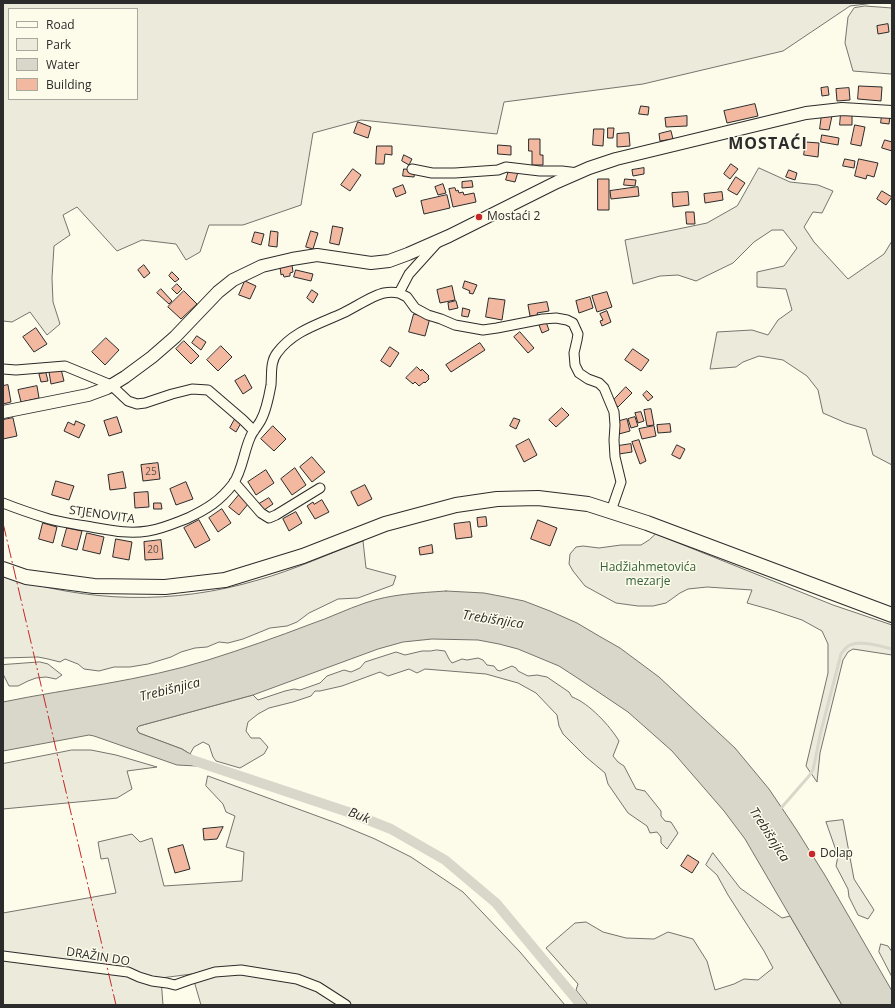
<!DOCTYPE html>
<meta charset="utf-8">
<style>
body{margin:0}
#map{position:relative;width:895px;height:1008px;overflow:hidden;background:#fdfbea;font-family:"Open Sans",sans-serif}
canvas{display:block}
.frame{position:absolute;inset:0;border:4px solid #2b2b2b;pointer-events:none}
.legend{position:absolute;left:8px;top:8px;width:130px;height:92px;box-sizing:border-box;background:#fdfbea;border:1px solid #a9a89e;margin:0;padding:5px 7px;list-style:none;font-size:12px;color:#2b2b2b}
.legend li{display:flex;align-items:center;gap:8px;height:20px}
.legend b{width:20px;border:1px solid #a9a89e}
</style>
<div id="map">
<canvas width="895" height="1008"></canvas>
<div class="frame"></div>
<ul class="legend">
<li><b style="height:5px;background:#fdfbea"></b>Road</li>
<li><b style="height:11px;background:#ecebdb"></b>Park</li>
<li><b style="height:11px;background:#d8d7c9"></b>Water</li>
<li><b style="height:11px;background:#f2b8a0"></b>Building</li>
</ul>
</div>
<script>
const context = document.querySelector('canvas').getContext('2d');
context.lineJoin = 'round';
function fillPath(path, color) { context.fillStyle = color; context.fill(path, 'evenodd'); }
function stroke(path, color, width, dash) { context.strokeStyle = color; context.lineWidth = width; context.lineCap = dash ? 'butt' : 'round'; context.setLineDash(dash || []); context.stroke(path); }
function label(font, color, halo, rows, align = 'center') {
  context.font = font + ' "Open Sans",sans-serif'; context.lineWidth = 3; context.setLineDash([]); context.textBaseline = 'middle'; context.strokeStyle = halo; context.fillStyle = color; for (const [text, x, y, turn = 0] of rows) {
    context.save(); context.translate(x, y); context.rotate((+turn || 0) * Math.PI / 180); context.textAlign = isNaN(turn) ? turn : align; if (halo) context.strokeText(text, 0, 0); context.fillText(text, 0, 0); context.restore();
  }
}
const green = new Path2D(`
 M3 3H874L850 6 783 51 643 84 504 102 497 134 361 120 313 133 301 205 243 225H209L200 252 186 260 176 244 142 240 117 251 77 207 63 215 70 235 54 246 52 278 53 302 60 324 47 335 30 312 12 322 3 321ZM9 9H137V99H9Z
 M865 6 892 8V72L891 74 853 71 845 43 848 17 854 8Z
 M759 168 790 182 818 185 833 191 822 213 813 212 804 227 814 242 848 279 884 254 892 241V465L873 455 866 429 846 423 823 413 818 390 807 376 783 360 759 356 743 362 736 367 710 369 717 332 752 330 768 335 778 320 792 310 786 289 757 287V272L784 266 797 248 783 230H772L754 242 733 263 696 281 678 275 660 276 633 284 625 240 707 223 737 206Z
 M656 534 833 605 892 625V655L853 649 848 652 843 660 820 753 817 782 806 766 828 673V644L822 631 802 620 772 610 747 603 752 590 707 587 688 589 680 593 666 603 653 606H638L616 603 585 586 573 571 569 564 570 554 576 547 583 546 599 548 621 545H641L649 540Z
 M363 541 366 568 396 576 393 585 358 598 338 599 309 613 297 622 287 626 270 628 243 639 228 643 219 642 207 647 195 648 181 652 171 657 148 664 130 667H114L99 671 84 669 78 664 65 659 60 662 48 659 38 657 3 658V575C86 603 174 605 258 580 294 570 328 554 363 541Z
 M437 650 445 651 449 659 452 663 462 659 467 660 478 658 483 660 487 665 494 666 497 670 500 671 512 666 516 668 518 671 528 676 537 675 547 677 569 692 572 697C589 703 610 726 619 741L613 756 618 762 624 766 636 789 645 791 661 811V816L665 821 671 822 678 833 667 849 661 843V837L657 832 650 833 647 826 628 813 608 784 605 773 586 757 563 734 559 726 557 715 536 693 518 683 486 674 425 669 417 673 409 669 388 676 380 672 342 686 320 691H315L311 696 293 702 269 708 258 714 248 722 246 731 251 738H260L268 747 264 754 240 768 216 761 213 757 209 745 203 742 194 747 190 754 182 749 139 733 137 730V728L139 726 253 695 258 700 285 691 294 689 300 690 320 683 327 676 344 670 351 672 360 668 365 662 396 652 405 655 422 651H430Z
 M40 662 48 664 62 675 56 679 46 677 36 678 28 681 18 686H9L3 674V665Z
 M72 750H91L116 755 157 767 127 771 132 789 117 798 99 800 3 809V764Z
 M208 776 339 824 375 839 411 857 463 892 520 952 565 1005H201L192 974 161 978 163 1005H3V913L116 893 108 858 101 859 98 842 132 834 140 842 152 838 164 886 242 881 244 852 226 847 235 816 226 812 223 804 206 786Z
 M843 820 854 879 874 910 868 919 858 915 849 897 848 889 836 866 838 856 826 822Z
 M713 853 740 888 782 918 790 916 842 1005H588L576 990 578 984 546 948 575 923 586 922 603 932 626 938 654 939 668 932 693 939 707 961 715 990 734 984 744 979 758 980 773 968 764 951 728 895 717 875 706 865Z
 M881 944 888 946 892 952V977L879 952Z`);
const water = new Path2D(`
 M446 591 484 593 505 597 524 601 550 611 577 623 599 636 620 648 659 677 735 748 769 789 796 829 826 877 892 991V1005H842L745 839 724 811 672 751 628 712 579 679 559 666 518 649 499 644 478 640 432 639 403 642 378 649 253 695 139 726 137 728V730L139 733 182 749 190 754 199 761 197 766 177 765 94 736 89 735 3 751V702C71 688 141 681 208 660 243 649 277 637 311 624 329 618 347 609 365 603 391 594 418 593 446 591Z`);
const stream = new Path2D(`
 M780 809 782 807 809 776 813 770 821 731 841 654C844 650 846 647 850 645 860 640 881 646 892 649`);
const canal = new Path2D(`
 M186 758 348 812 391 829 445 860 496 903 581 1005`);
const building = new Path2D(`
 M888 24 889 32 878 34 877 26Z
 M859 86 882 87 881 101 858 99Z
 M828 87 829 95 822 96 821 88Z
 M849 88 850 100 837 101 836 89Z
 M755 104 758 116 727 123 724 111Z
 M641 106 649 107 648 115 639 114Z
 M841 113 852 114V125H840Z
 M822 114 832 116 829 130 820 129Z
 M882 115 890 116 889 124 881 123Z
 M687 116V126L666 127 665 118Z
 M358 122 371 127 368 138 354 133Z
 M855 125 865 127 861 146 851 144Z
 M608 128H614L613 138H608Z
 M594 129H604L603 146 593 145Z
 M671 131 673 139 660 141 659 134Z
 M629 133 630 146 617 147V134Z
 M822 135 839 138 838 145 821 142Z
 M529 139H540V155H543V165H532V151H529Z
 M885 140 892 142V151L882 148Z
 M806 142 819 143 818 157 804 155Z
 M498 145 511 146V155L498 154Z
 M377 146H392V155L385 154 384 164H376Z
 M404 155 412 159 409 165 402 161Z
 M845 159 855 161 854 168 843 166Z
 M859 159 878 163 874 177 867 175 866 179 855 176Z
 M731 164 738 169 730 179 724 174Z
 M644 168V174L633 176 632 170Z
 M353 169 361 175 350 191 341 185Z
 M404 169 415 170 414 177 403 176Z
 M509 170 518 172 515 182 506 180Z
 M789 170 797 173 795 180 786 177Z
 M736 177 745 183 737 195 728 190Z
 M598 179H609V210H598Z
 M625 179 636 180 635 186 624 185Z
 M472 181 473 187 462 188V182Z
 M443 184 446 193 438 195 435 187Z
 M403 185 406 193 396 197 393 189Z
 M638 187 639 196 611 199 610 191Z
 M455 188 456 191 458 190 459 193 463 192 464 195 474 193 476 202 453 207 449 189Z
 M882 191 892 197 886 205 877 199Z
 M688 192 689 205 673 207 672 193Z
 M722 192 723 200 705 203 704 194Z
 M447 195 450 208 424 214 421 201Z
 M686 212H694L695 224H687Z
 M333 226 343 228 339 245 330 243Z
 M271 231 278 232 277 247 269 246Z
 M311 231 318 233 313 249 306 247Z
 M255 232 264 234 261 245 252 242Z
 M144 265 150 273 144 278 138 270Z
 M292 265 293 272 290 273V276L284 277 283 274 281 275 280 267Z
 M296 270 313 274 311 281 294 277Z
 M172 272 179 279 175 282 169 276Z
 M245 281 256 286 250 299 239 295Z
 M465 281 477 285 473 294 469 293 470 291 463 288Z
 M177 284 182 289 177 294 172 289Z
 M452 286 455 300 440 303 437 290Z
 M161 289 172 301 169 304 157 293Z
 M312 290 318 294 313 303 307 298Z
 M184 291 197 304 181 319 168 307Z
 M607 292 612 307 597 312 592 296Z
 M590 297 593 308 579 313 576 301Z
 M489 298 505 300 502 320 486 317Z
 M456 301 458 308 449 310 448 303Z
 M547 302 549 311 537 313 538 315 530 316 528 305Z
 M463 308 470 310 468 317 462 316Z
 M607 311 611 322 602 326 600 321 603 320 600 314Z
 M414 314 430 318 425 336 409 332Z
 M546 322 549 330 542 333 539 325Z
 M36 328 47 344 34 352 23 337Z
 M520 332 534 348 528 353 514 337Z
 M197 336 206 342 201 350 192 343Z
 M106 338 119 350 105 365 92 352Z
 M184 341 199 356 191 364 176 349Z
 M480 343 485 350 451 372 446 365Z
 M221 346 232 357 218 371 207 360Z
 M390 347 399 353 390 367 381 361Z
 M633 349 649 360 641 371 625 360Z
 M417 367 421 371 422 369 429 376 428 377 429 379 425 383 424 382 419 386 415 382 413 384 406 378Z
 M61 369 64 381 51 384 49 372Z
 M46 373 48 381 41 382 39 374Z
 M245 375 252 388 243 394 235 381Z
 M8 385 11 402 3 404V386Z
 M37 386 39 398 21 402 18 390Z
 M626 387 632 393 618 407 612 402Z
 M647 391 653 397 648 401 643 395Z
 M562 408 569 415 556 427 549 420Z
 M651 409 654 425 647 426 644 410Z
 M641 412 644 421 638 423 635 413Z
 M117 417 122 432 109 436 104 421Z
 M635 417 638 426 631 428 628 419Z
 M13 418 17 436 3 439V420Z
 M514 418 520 420 516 429 510 426Z
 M235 419 241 423 236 432 230 428Z
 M627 419 630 431 619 434 616 422Z
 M76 421 85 425 79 438 64 431 68 422 74 425Z
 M670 424 671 432 658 433 657 425Z
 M273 426 286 439 274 451 261 439Z
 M654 426 656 436 642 439 639 429Z
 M529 439 537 455 524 462 516 446Z
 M639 440 646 461 640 464 632 442Z
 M631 444 632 452 619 454 618 446Z
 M677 445 685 449 680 459 672 455Z
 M312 457 325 472 312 482 300 467Z
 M158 463 160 479 143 481 141 465Z
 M295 468 306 485 292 495 281 479Z
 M266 470 274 483 256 495 248 482Z
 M123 472 126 488 110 490 108 475Z
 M56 481 74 486 69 500 52 495Z
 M186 482 193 499 176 505 170 489Z
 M365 485 372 499 358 506 351 492Z
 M148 492 149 507 135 508 134 493Z
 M239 495 249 503 239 515 229 507Z
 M269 498 273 504 264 510 259 504Z
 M322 500 329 512 315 519 307 506 313 502 314 504Z
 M154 503H161L162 509H154Z
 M222 509 231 523 218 532 209 518Z
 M296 512 302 523 289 531 283 519Z
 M486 517 487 526 478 527 477 518Z
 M199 520 210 540 195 548 184 528Z
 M538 520 557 528 550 546 531 539Z
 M470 522 472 537 456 539 454 524Z
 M43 523 57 527 53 543 39 539Z
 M67 528 82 531 77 550 62 546Z
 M87 533 104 537 100 554 83 550Z
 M116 539 132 542 129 560 113 557Z
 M161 540 163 559 145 560 144 542Z
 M432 545 433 553 420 555 419 548Z
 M223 827 217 839 204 840 203 829Z
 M183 845 190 869 175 873 168 849Z
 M688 855 699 862 692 873 681 866Z`);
const street = new Path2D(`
 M412 169 432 173H455L498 170 506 167 540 171H562L578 173
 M437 243 409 274 399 293 407 297 415 308 428 315 441 319 455 325 483 330 497 328 543 319 556 318 567 320 573 323 578 334 577 340 574 353 575 365 579 373 588 379 599 383 604 388 614 412 615 425 614 440 615 457 621 482 611 511
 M3 369 16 370 65 366 111 385 128 401 137 404 145 403 172 394 192 389 208 390 243 420 254 431
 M234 482 261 513 269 518 276 515 320 488
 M3 503C18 509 33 514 49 519 64 523 81 525 97 528 114 531 130 534 148 531 162 529 175 523 188 518 207 509 220 501 233 484 242 472 244 451 250 438 252 432 258 426 261 420 266 411 269 396 271 385 272 374 270 362 277 353 293 331 319 324 343 313 354 308 373 295 384 293 389 292 394 292 399 293
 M3 956 128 972 139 977 152 981 167 983 175 985 189 980 215 972 241 970 297 979 318 987 346 1005`);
const secondary = new Path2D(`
 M3 412 88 395 107 388 125 377 152 357 175 337 218 292 233 280 262 266 292 259 317 255 371 263 389 261 408 254 449 236 557 182 589 168 616 159 806 113 842 109 892 112`);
const primary = new Path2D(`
 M3 569 26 577 94 586 165 587 225 580 303 556 385 524 456 505 497 499 538 498 588 504 647 523 892 615`);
const power = new Path2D(`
 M3 523 116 1005`);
const markers = [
 [479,217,4,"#c62828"],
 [812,854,4,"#c62828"]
];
const numberNames = [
 ["25",151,472],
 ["20",153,550]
];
const poiNames = [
 ["Mostaći 2",487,217],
 ["Dolap",820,854]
];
const streetNames = [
 ["STJENOVITA",102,515,8],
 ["DRAŽIN DO",98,957,9]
];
const parkNames = [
 ["Hadžiahmetovića",648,568],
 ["mezarje",648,582]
];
const waterNames = [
 ["Trebišnjica",493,620,9],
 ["Trebišnjica",170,690,-14],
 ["Buk",359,816,21],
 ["Trebišnjica",769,835,57]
];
const districtNames = [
 ["MOSTAĆI",768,144]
];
fillPath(green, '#ecebdb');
stroke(green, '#74746e', 1);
fillPath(water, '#d8d7c9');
stroke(water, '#74746e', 1);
stroke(stream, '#d8d7c9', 3);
stroke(canal, '#d8d7c9', 10);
fillPath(building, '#f2b8a0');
stroke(building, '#2b2b2b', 1);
stroke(street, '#2b2b2b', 11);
stroke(secondary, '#2b2b2b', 14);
stroke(primary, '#2b2b2b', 16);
stroke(street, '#fdfbea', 9);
stroke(secondary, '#fdfbea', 12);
stroke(primary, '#fdfbea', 14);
stroke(power, '#c62828', 1, [14, 3, 2, 3]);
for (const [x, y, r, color] of markers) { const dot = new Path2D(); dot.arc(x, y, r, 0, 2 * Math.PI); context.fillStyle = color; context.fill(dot); stroke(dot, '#fdfbea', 1.5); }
label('10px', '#5d4e48', null, numberNames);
label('12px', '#2b2b2b', '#fdfbea', poiNames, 'left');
label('12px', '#2b2b2b', '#fdfbea', streetNames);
label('12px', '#34623c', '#fdfbea', parkNames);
label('italic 13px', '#2b2b2b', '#fdfbea', waterNames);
context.letterSpacing = '1px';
label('bold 16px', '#2b2b2b', '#fdfbea', districtNames);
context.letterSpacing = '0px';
</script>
